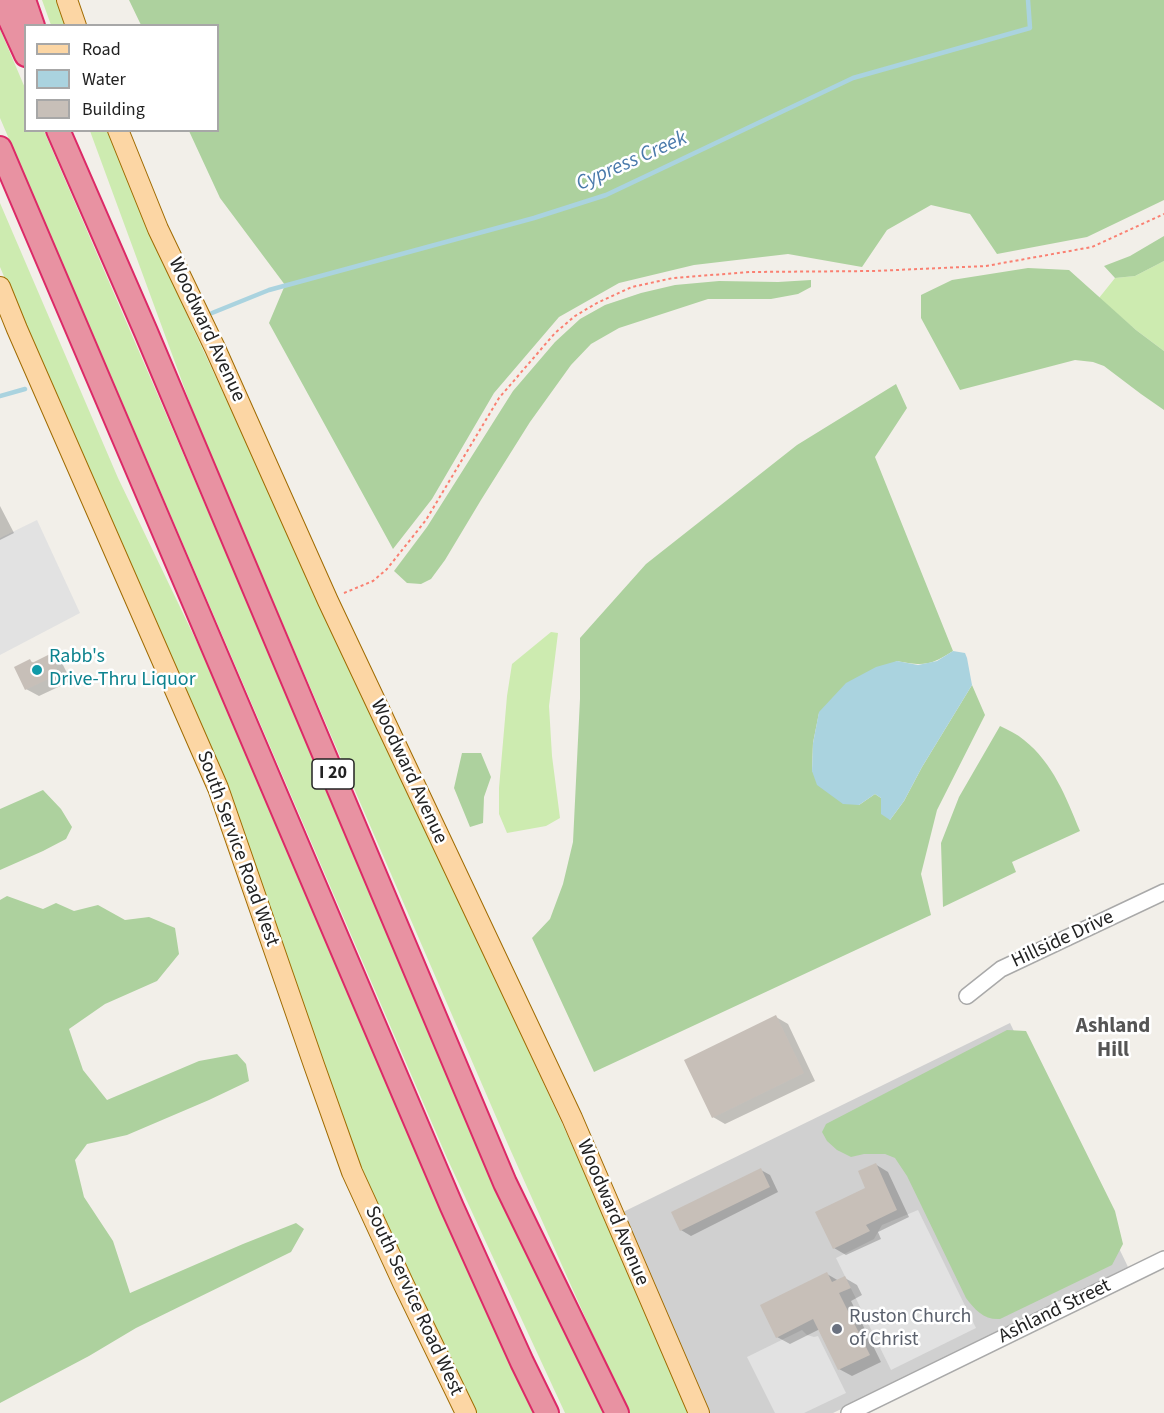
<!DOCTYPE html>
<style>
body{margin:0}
#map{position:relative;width:1164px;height:1413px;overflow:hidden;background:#f2efe9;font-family:"Source Sans 3",sans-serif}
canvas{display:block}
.legend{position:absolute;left:24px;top:24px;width:195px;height:108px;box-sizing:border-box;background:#fff;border:2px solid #a7a7a7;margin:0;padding:8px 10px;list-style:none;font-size:18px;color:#222}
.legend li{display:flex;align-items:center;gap:12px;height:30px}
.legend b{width:30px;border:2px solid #a7a7a7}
</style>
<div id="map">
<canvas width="1164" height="1413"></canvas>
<ul class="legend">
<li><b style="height:8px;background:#fcd6a4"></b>Road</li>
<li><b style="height:16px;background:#aad3df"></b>Water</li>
<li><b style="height:16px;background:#c7bfb8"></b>Building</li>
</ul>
</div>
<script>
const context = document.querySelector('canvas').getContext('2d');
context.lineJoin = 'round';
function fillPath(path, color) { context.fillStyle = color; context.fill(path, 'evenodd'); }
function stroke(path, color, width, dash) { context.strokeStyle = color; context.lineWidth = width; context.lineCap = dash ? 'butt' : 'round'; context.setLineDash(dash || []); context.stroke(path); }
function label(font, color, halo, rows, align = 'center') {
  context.font = font + ' "Source Sans 3",sans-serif'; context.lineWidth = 5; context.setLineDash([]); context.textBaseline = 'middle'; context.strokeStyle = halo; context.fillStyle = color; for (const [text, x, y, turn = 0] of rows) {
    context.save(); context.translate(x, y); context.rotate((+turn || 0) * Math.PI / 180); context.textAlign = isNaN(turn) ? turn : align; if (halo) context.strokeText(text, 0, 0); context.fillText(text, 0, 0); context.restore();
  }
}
const religious = new Path2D(`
 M1010 1023 1129 1269 833 1413H707L619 1214Z`);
const grass = new Path2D(`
 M42 0H59L69 25H51Z
 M0 29 25 88 26 130 44 131 384 920 482 1146 603 1413H565L447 1158 0 118Z
 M90 131H109L118 155 191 324 429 835 595 1195 689 1413H630L590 1328 510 1149 205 444Z
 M0 203 118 478 217 684 401 1112V1116L536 1413H473L367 1185 102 506 0 267Z
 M1164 261V351L1136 330 1099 298 1115 278 1135 276Z
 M551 632 558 633 549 706 552 756 560 818 546 826 507 833 499 814V788L507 696 512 664Z`);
const forest = new Path2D(`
 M129 0H1164V200L1087 237 997 254 970 214 931 205 887 230 862 267 788 254 694 265 619 283 559 317 494 393 432 499 393 549 269 323 285 285 220 198 189 131 218 130V26L141 25Z
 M1164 236V261L1135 276 1115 278 1104 266 1130 256Z
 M1028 268 1069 270 1136 330 1164 351V410L1141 394 1104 366 1093 362 1075 360 960 390 921 318V295L952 280Z
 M811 280V287L798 294 771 299H708L619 328 591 344 571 365 530 422 481 500 445 560 431 579 421 584 407 583 394 571 427 527 513 391 555 342 580 319 605 305 641 293 675 285 719 281 778 282Z
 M896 384 907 408 875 457 953 651C930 666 923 666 897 661L819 713 813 743 812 771 859 805 875 794 881 798 890 820 904 801 922 767 972 685 985 715 937 810 921 874 931 915 594 1072 532 938 550 919 563 884 573 842 580 699V638L646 564 797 445Z
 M1000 726C1008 730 1017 734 1024 740 1053 763 1066 797 1080 831L1012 862 1016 872 943 907 941 843 959 797Z
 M462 753H481L491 777 484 797 483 823 470 827 454 788Z
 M43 790 61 809 72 827 66 839 43 851 0 870V809Z
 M7 896 43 909 56 903 74 911 98 905 125 920 149 917 175 928 179 954 157 981 105 1004 69 1029 83 1070 107 1100 199 1061 237 1054 246 1064 249 1081 209 1100 127 1135 87 1144 75 1160 84 1197 113 1241 130 1293 243 1244 296 1223 304 1229 291 1252 136 1328 89 1356 0 1403V900Z
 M1007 1030 1026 1031 1115 1211 1123 1244 1112 1265 1000 1319C984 1320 975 1310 966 1298L907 1176 895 1158 885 1154H864L851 1157 837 1150 827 1141 822 1132 826 1124Z`);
const parking = new Path2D(`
 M37 520 80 613 0 655V538Z
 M918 1210 976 1328 891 1370 836 1258 874 1239 882 1225Z
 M802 1330 807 1335 814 1337 818 1336 846 1393 804 1413H775L747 1357Z`);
const water = new Path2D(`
 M953 651 965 653 967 658 972 685 922 767 904 801 890 820 881 814V798L875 794 859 805 843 804 817 785 812 771 813 743 819 712 846 683 876 667 897 661 918 665 937 661Z`);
const shadow = new Path2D(`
 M0 506 14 533 0 540Z
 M50 656 62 663 71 681 39 696 26 689 30 661 34 663Z
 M776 1017 788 1024 815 1081 725 1124 713 1117Z
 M875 1164 888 1172 909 1217 878 1232 881 1239 846 1255 834 1248 867 1189Z
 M761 1170 770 1175 778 1192 691 1236 681 1230 673 1213Z
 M827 1274 839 1281 845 1278 857 1285 862 1295 851 1301 881 1362 852 1376 839 1369 820 1329 790 1344 777 1337Z`);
const stream = new Path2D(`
 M212 313 269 290 534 218 606 195 853 78 1030 28 1028 0
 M0 396 25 389`);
const building = new Path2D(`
 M50 654 59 674 25 690 14 667 30 659 32 663Z
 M776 1015 804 1073 712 1118 684 1060Z
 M876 1163 897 1210 866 1225 870 1231 833 1249 815 1212 865 1188 858 1171Z
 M761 1168 770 1187 680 1231 671 1212Z
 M827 1272 832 1282 845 1276 851 1288 839 1293 870 1355 838 1370 813 1319 776 1338 760 1305Z`);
const path = new Path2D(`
 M344 593 373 581 387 569 426 520 499 398 555 333 575 316 597 303 632 287 673 278 750 272 874 271 986 266 1092 247 1164 214`);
const minor = new Path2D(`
 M967 996 1001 969 1164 892
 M849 1413 1164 1259`);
const major = new Path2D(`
 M67 0 76 26
 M118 130 158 229 215 348 328 601 572 1118 699 1413
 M0 287 17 329 218 788 314 1065 352 1172 403 1283 466 1413`);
const highway = new Path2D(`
 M1 0 26 55
 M24 0 33 26
 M58 130 146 332 505 1183 617 1413
 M0 148 452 1207 522 1362 547 1413`);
const markers = [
 [37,670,6,"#0f9aa8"],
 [837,1329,6,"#6b7280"]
];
const shields = [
 [333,774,42]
];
const shieldNames = [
 ["I 20",333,774]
];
const streetNames = [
 ["Woodward Avenue",206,330,65],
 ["Woodward Avenue",408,772,65],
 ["South Service Road West",237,849,70],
 ["Hillside Drive",1063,940,-25],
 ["Woodward Avenue",612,1213,67],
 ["South Service Road West",413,1301,65],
 ["Ashland Street",1055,1312,-26]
];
const cultureNames = [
 ["Rabb's",49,658],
 ["Drive-Thru Liquor",49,681]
];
const worshipNames = [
 ["Ruston Church",849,1318],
 ["of Christ",849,1341]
];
const waterNames = [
 ["Cypress Creek",632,162,-24]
];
const neighbourhoodNames = [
 ["Ashland",1113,1027],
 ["Hill",1113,1051]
];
fillPath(religious, '#d0d0d0');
fillPath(grass, '#cdebb0');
fillPath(forest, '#add19e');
fillPath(parking, '#e2e2e2');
fillPath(water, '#aad3df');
fillPath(shadow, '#0003');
stroke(stream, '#aad3df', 4.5);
fillPath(building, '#c7bfb8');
stroke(minor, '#a9a9a9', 18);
stroke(major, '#a06b00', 22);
stroke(highway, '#dc2a67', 26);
stroke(path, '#fa8072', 2, [3, 3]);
stroke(minor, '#fff', 15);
stroke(major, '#fcd6a4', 20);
stroke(highway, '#e892a2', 22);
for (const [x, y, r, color] of markers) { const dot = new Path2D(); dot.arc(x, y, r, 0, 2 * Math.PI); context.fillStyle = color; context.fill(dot); stroke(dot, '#fff', 2); }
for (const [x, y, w] of shields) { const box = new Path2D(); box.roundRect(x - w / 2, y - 15, w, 30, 4.5); context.fillStyle = '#fff'; context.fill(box); stroke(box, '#222', 1.5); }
label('bold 18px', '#222', null, shieldNames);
label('20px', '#222', '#fff', streetNames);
label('20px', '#0d838f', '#fff', cultureNames, 'left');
label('20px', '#5b616d', '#fff', worshipNames, 'left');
label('italic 21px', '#4a7aab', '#fff', waterNames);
label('bold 21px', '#555', '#fff', neighbourhoodNames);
</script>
